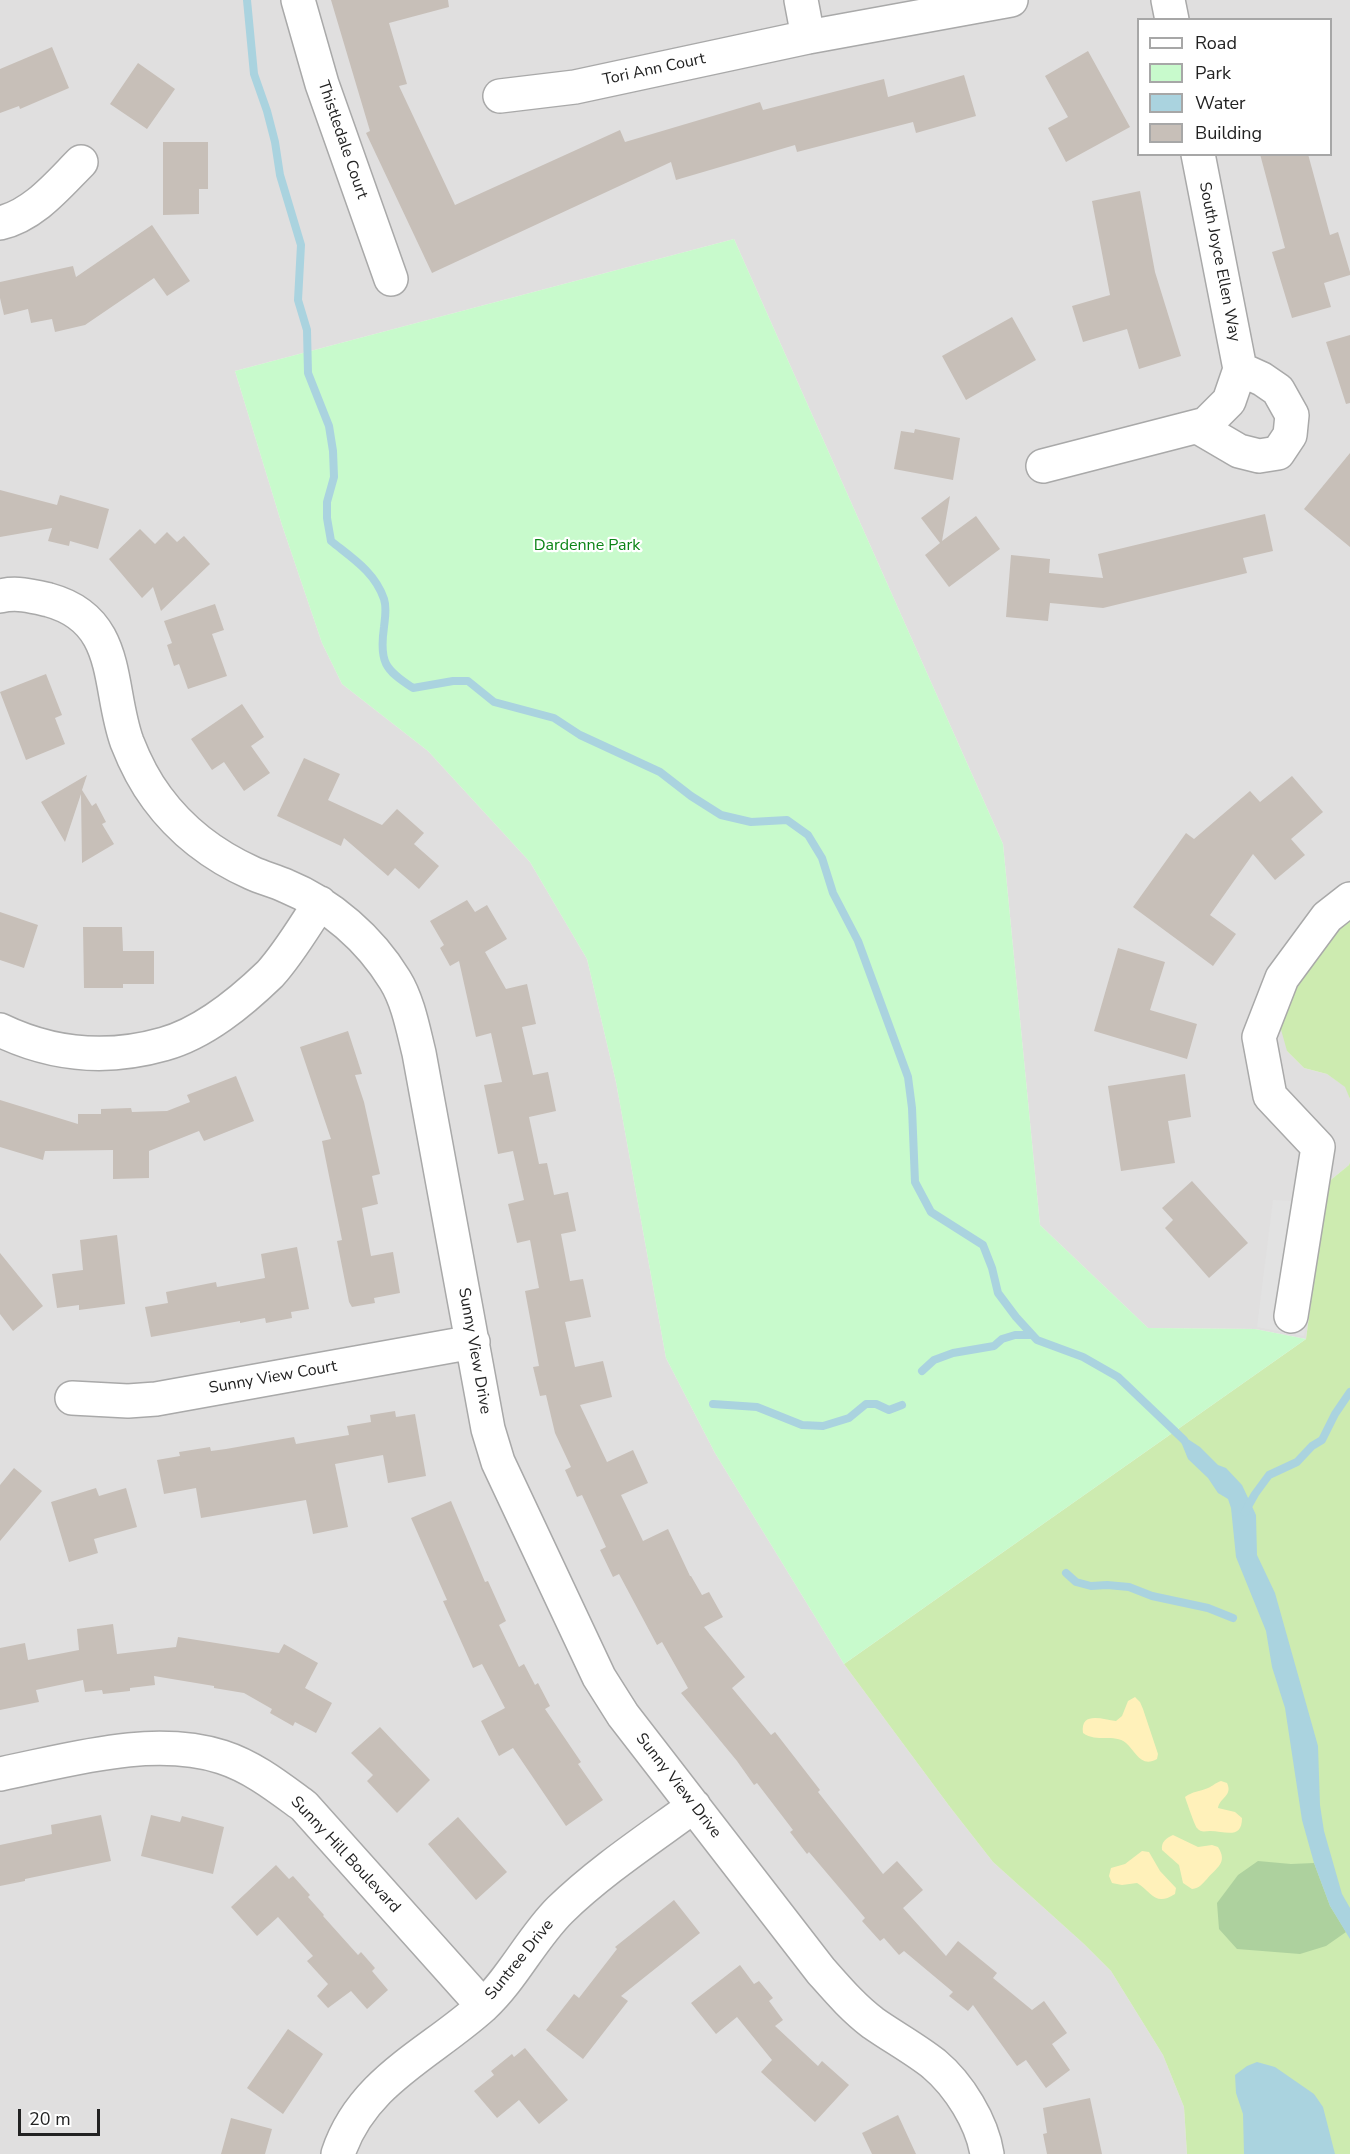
<!DOCTYPE html>
<style>
body{margin:0}
#map{position:relative;width:1350px;height:2154px;overflow:hidden;background:#f2efe9;font-family:"Nunito Sans",sans-serif}
canvas{display:block}
.legend{position:absolute;left:1137px;top:18px;width:195px;height:138px;box-sizing:border-box;background:#fff;border:2px solid #a7a7a7;margin:0;padding:8px 10px;list-style:none;font-size:18px;color:#222}
.legend li{display:flex;align-items:center;gap:12px;height:30px}
.legend b{width:30px;border:2px solid #a7a7a7}
.scale{position:absolute;left:18px;top:2109px;width:82px;height:27px;box-sizing:border-box;border:3px solid #222;border-top:0;padding-left:8px;font-size:18px;line-height:21px;white-space:nowrap;color:#222;-webkit-text-stroke:4px #fff;paint-order:stroke}
</style>
<div id="map">
<canvas width="1350" height="2154"></canvas>
<ul class="legend">
<li><b style="height:8px;background:#fff"></b>Road</li>
<li><b style="height:16px;background:#c8facc"></b>Park</li>
<li><b style="height:16px;background:#aad3df"></b>Water</li>
<li><b style="height:16px;background:#c7bfb8"></b>Building</li>
</ul>
<div class="scale">20 m</div>
</div>
<script>
const context = document.querySelector('canvas').getContext('2d');
context.lineJoin = 'round';
function fillPath(path, color) { context.fillStyle = color; context.fill(path, 'evenodd'); }
function stroke(path, color, width, dash) { context.strokeStyle = color; context.lineWidth = width; context.lineCap = dash ? 'butt' : 'round'; context.setLineDash(dash || []); context.stroke(path); }
function label(font, color, halo, rows, align = 'center') {
  context.font = font + ' "Nunito Sans",sans-serif'; context.lineWidth = 4.5; context.setLineDash([]); context.textBaseline = 'middle'; context.strokeStyle = halo; context.fillStyle = color; for (const [text, x, y, turn = 0] of rows) {
    context.save(); context.translate(x, y); context.rotate((+turn || 0) * Math.PI / 180); context.textAlign = isNaN(turn) ? turn : align; if (halo) context.strokeText(text, 0, 0); context.fillText(text, 0, 0); context.restore();
  }
}
const residential = new Path2D(`
 M0 0H1350V918L1287 1051 1304 1068 1327 1074 1346 1087 1350 1099V1162L1349 1165 1327 1183 1306 1339 1255 1329 1148 1328 1040 1225 1003 844 734 239 235 371 282 525 322 643 342 684 428 751 530 862 587 959 616 1082 666 1358 715 1453 844 1664 950 1807 993 1862 1084 1944 1111 1971 1163 2055 1184 2107 1187 2154H0ZM1138 20H1330V154H1138Z`);
const grass = new Path2D(`
 M1350 918V1099L1345 1087 1327 1074 1304 1068 1287 1051 1280 1026 1297 981 1324 942Z
 M1350 1162V2154H1187L1184 2107 1163 2055 1111 1971 1084 1944 993 1862 950 1807 844 1664 1306 1339 1327 1183 1349 1165Z`);
const forest = new Path2D(`
 M1258 1861 1291 1864 1314 1863 1330 1906 1346 1932 1326 1946 1300 1954 1237 1949 1219 1929 1217 1903 1238 1875Z`);
const sand = new Path2D(`
 M1135 1697 1140 1702 1143 1709 1158 1754 1157 1759C1141 1768 1136 1752 1126 1743 1114 1733 1097 1743 1083 1733 1080 1711 1102 1719 1116 1721L1122 1716 1128 1701Z
 M1221 1781 1227 1783C1233 1796 1220 1797 1218 1808L1235 1812 1242 1818C1242 1840 1225 1831 1210 1831 1205 1831 1201 1833 1197 1828 1195 1826 1187 1803 1185 1797 1193 1791 1199 1792 1208 1788 1213 1786 1215 1783 1221 1781Z
 M1173 1835 1198 1847 1212 1845 1218 1847C1228 1863 1217 1867 1207 1879 1202 1884 1200 1888 1192 1889L1183 1883 1179 1865 1162 1850C1161 1842 1166 1838 1173 1835Z
 M1142 1851 1149 1852 1160 1871 1176 1888 1175 1894C1155 1907 1152 1892 1137 1883L1122 1885 1112 1883 1109 1876 1111 1868 1125 1864Z`);
const park = new Path2D(`
 M734 239 1003 844 1040 1225 1148 1328 1255 1329 1306 1339 844 1664 715 1453 666 1358 616 1082 587 959 530 862 428 751 342 684 322 643 282 525 235 371Z`);
const parking = new Path2D(`
 M1324 1183 1304 1336 1257 1327 1273 1200 1291 1201 1297 1189Z`);
const water = new Path2D(`
 M1177 1432 1200 1447 1218 1465 1226 1468 1242 1485 1256 1515 1257 1555 1275 1593 1318 1746 1320 1805 1324 1831 1342 1894 1350 1908V1939L1330 1906 1314 1863 1302 1820 1285 1708 1272 1667 1266 1631 1236 1557 1231 1508 1228 1499 1218 1493 1208 1478 1188 1459Z
 M1257 2062 1275 2067 1314 2094 1323 2107 1335 2154H1244L1243 2114 1236 2093 1235 2075 1247 2066Z`);
const stream = new Path2D(`
 M247 0 254 74 267 111 275 142 280 175 301 245 298 300 307 330 308 373 329 426 333 451 334 477 327 502V518L331 541C352 558 375 572 384 599 387 608 385 618 384 627 379 662 385 670 413 688L453 681H468L494 702 554 718 580 735 660 772 691 796 721 815 751 822 787 820 808 835 822 858 833 893 858 941 908 1077 912 1108 915 1182 931 1212 983 1245 992 1268 998 1293 1016 1317 1037 1340 1083 1357 1118 1377 1184 1440
 M922 1371 934 1360 953 1353 994 1346 1002 1339 1015 1335H1032
 M713 1404 757 1407 802 1425 823 1426 849 1418 866 1404H876L889 1410 902 1405
 M1245 1512 1255 1494 1269 1475 1297 1462 1312 1446 1322 1440 1335 1414 1350 1392
 M1066 1573 1076 1582 1091 1586 1107 1585 1129 1587 1152 1596 1208 1608 1233 1618`);
const building = new Path2D(`
 M331 0H448L449 7 389 23 407 84 399 86 455 205 620 130 625 142 760 102 763 110 884 79 888 97 964 75 976 116 916 133 913 122 797 152 795 145 676 180 671 162 432 273 366 133 370 131Z
 M52 47 69 88 20 109 19 106 0 113V69Z
 M1088 51 1130 127 1066 162 1048 128 1068 117 1045 76Z
 M138 63 175 89 147 129 110 104Z
 M163 142H208V189H199V214L163 215Z
 M1260 154H1308L1330 235 1338 232 1350 272V275L1324 283 1331 307 1292 318 1272 252 1285 248Z
 M1140 191 1155 272 1181 356 1139 369 1127 329 1083 342 1072 306 1110 295 1092 201Z
 M152 225 190 281 167 296 154 278 85 325 55 332 52 319 31 323 28 309 4 315 0 298V282L73 266 76 277Z
 M1012 317 1036 360 966 400 942 356Z
 M1350 335V403L1346 404 1326 342Z
 M915 429 960 438 953 480 894 469 901 431 914 433Z
 M1350 453V547L1304 509Z
 M0 490 57 505 60 495 109 509 98 549 70 541 69 546 48 541 52 528 0 537Z
 M950 496 942 541 976 516 1000 549 949 587 925 555 940 543 921 518Z
 M1265 514 1273 551 1243 558 1247 573 1103 608 1050 603 1048 621 1006 617 1011 555 1050 559 1049 573 1103 578 1098 554Z
 M140 529 155 544 167 532 177 542 184 536 210 564 161 611 153 587 142 598 109 559Z
 M215 604 224 630 212 634 227 676 188 689 179 664 174 666 167 645 172 643 164 621Z
 M46 674 62 715 55 718 65 744 26 760 0 692Z
 M242 704 264 737 251 746 270 773 244 791 224 762 212 770 191 739Z
 M304 758 340 774 328 800 382 825 397 809 424 833 414 844 439 866 419 889 395 868 388 876 344 838 341 846 277 816Z
 M87 775 82 790 92 806 96 803 106 822 102 824 114 844 82 863 81 794 65 842 41 802Z
 M1292 776 1323 812 1291 839 1305 855 1275 880 1253 854 1210 915 1236 934 1213 966 1133 907 1186 833 1194 839 1250 791 1260 802Z
 M467 900 475 912 487 905 507 939 485 952 506 989 527 984 536 1024 522 1027 533 1075 548 1072 556 1111 529 1117 539 1164 547 1163 554 1195 568 1192 576 1231 561 1234 570 1281 583 1279 591 1317 565 1322 575 1367 603 1361 612 1397 580 1405 607 1462 633 1450 648 1483 621 1495 643 1541 668 1529 690 1576H691L702 1595 709 1592 723 1617 704 1627 745 1677 732 1688 771 1735 775 1732 820 1790 818 1792 883 1874 897 1861 923 1890 903 1908 946 1956 958 1941 997 1973 993 1978 1032 2010 1044 2001 1067 2033 1052 2044 1070 2070 1046 2088 1026 2060 1017 2066 973 2005 968 2011 949 1996 953 1992 904 1951 899 1955 884 1938 880 1941 862 1921 865 1918 809 1852 807 1854 790 1832 793 1830 757 1783 754 1785 737 1761 681 1693 688 1688 662 1642 657 1645 619 1574 613 1577 600 1550 606 1547 582 1495 577 1497 565 1470 571 1467 555 1433 546 1395 540 1396 533 1367 539 1366 525 1291 539 1288 530 1240 517 1243 508 1204 524 1200 513 1151 498 1154 484 1085 502 1082 491 1033 476 1037 459 961 450 966 440 948 444 945 430 921Z
 M0 912 38 925 24 968 0 960Z
 M83 927H122L123 951H154V984H123V988H84Z
 M1118 948 1165 962 1150 1010 1197 1024 1187 1059 1094 1031Z
 M348 1031 362 1074 355 1075 364 1102 380 1174 372 1176 378 1204 362 1208 371 1256 393 1252 400 1293 374 1298 375 1303 352 1307 349 1302 337 1241 342 1240 322 1141 331 1139 300 1047Z
 M1185 1074 1191 1117 1168 1121 1175 1163 1121 1171 1108 1086Z
 M236 1076 254 1121 204 1141 199 1131 149 1151V1178L113 1179V1150L45 1151 43 1160 0 1147V1100L78 1124V1114H101V1109L131 1108 132 1112 167 1111 190 1102 187 1095Z
 M1192 1181 1248 1243 1209 1278 1165 1228 1173 1220 1162 1208Z
 M117 1235 125 1304 79 1310V1305L57 1308 52 1274 83 1270 80 1240Z
 M297 1247 309 1309 291 1312 292 1318 266 1323 265 1318 240 1323V1321L151 1337 145 1307 168 1303 166 1292 216 1282 217 1287 265 1278 261 1254Z
 M0 1253 43 1306 13 1331 0 1314Z
 M395 1411 396 1417 415 1414 426 1476 388 1483 383 1455 335 1464 348 1527 313 1534 306 1500 201 1518 196 1488 164 1494 157 1460 180 1456 179 1452 210 1447 211 1451 226 1449 294 1437 296 1444 349 1435 347 1426 371 1422 370 1415Z
 M14 1468 42 1491 0 1541V1485Z
 M96 1488 99 1496 126 1488 137 1527 94 1539 98 1553 69 1562 51 1502Z
 M451 1501 485 1582 488 1581 506 1621 499 1625 519 1667 524 1664 535 1685 538 1683 550 1706 545 1709 581 1762 578 1764 603 1800 566 1826 513 1748 499 1756 481 1721 505 1708 482 1664 473 1668 443 1601 447 1600 411 1518Z
 M113 1624 117 1654 176 1647 178 1637 279 1653 284 1644 318 1663 305 1688 332 1703 316 1733 295 1722 293 1726 270 1713 272 1709 244 1693 214 1688V1686L154 1676 155 1685 130 1688V1691L103 1694 102 1690 85 1692 83 1680 36 1690 39 1702 0 1710V1648L25 1643 28 1660 79 1650 77 1629Z
 M380 1727 430 1780 397 1813 367 1781 373 1775 351 1753Z
 M101 1815 111 1861 25 1879V1881L0 1886V1845L52 1834 51 1825Z
 M151 1815 180 1822 182 1816 224 1827 213 1874 141 1856Z
 M458 1817 507 1872 476 1900 428 1844Z
 M276 1865 289 1879 293 1876 310 1895 308 1897 324 1915 323 1916 358 1955 361 1952 375 1968 372 1971 388 1990 367 2009 351 1991 328 2008 317 1996 328 1984 307 1961 313 1956 278 1917 257 1936 231 1907Z
 M674 1900 700 1933 621 1996 628 2001 583 2059 546 2030 574 1994 579 1998 617 1949 615 1947Z
 M740 1965 754 1984 759 1981 773 1998 769 2001 783 2020 775 2026 818 2066 822 2061 849 2085 815 2122 761 2072 772 2060 737 2017 716 2034 691 2003Z
 M288 2029 323 2054 283 2114 247 2088Z
 M525 2048 568 2100 539 2124 519 2100 497 2118 474 2091 494 2075 491 2071 512 2054 514 2057Z
 M1090 2098 1102 2154H1047L1043 2134 1047 2133 1043 2108Z
 M898 2115 916 2154H872L862 2133Z
 M231 2118 272 2129 265 2154H221Z`);
const minor = new Path2D(`
 M298 0 322 84 391 279
 M801 0 808 37
 M1168 0 1172 20
 M500 96 575 87 808 37 1011 0
 M0 223C34 215 58 185 81 162
 M1198 427 1239 451 1259 456 1278 453 1290 435 1292 415 1278 390 1262 379 1240 369
 M1043 466 1206 424 1229 401 1240 369 1198 154
 M0 596C17 592 32 596 49 600 122 620 107 687 127 742 134 760 145 782 157 798 182 832 214 856 252 873 263 878 275 881 286 886 330 904 370 939 395 980 408 1001 413 1029 419 1053L488 1429 498 1462 599 1677 623 1715 821 1971C837 1989 853 2008 873 2023 893 2037 915 2049 934 2064 959 2085 982 2122 987 2154
 M0 1030C52 1055 108 1060 164 1044 204 1033 241 1002 270 974 289 953 304 927 320 903
 M1291 1316 1318 1147 1270 1096 1259 1037 1282 978 1327 917 1350 899
 M72 1398 128 1401 156 1399 473 1342
 M0 1774C70 1760 152 1735 222 1757 253 1767 278 1787 304 1806L483 2006
 M338 2154C362 2081 430 2054 483 2006 513 1978 531 1939 560 1910 600 1871 649 1839 694 1806`);
const streetNames = [
 ["Tori Ann Court",654,70,-12],
 ["Thistledale Court",342,140,71],
 ["South Joyce Ellen Way",1219,262,79],
 ["Sunny View Drive",474,1351,80],
 ["Sunny View Court",273,1378,-10],
 ["Sunny View Drive",678,1786,52],
 ["Sunny Hill Boulevard",345,1855,47],
 ["Suntree Drive",520,1960,-51]
];
const parkNames = [
 ["Dardenne Park",587,546]
];
fillPath(residential, '#e0dfdf');
fillPath(grass, '#cdebb0');
fillPath(forest, '#add19e');
fillPath(sand, '#fff1ba');
fillPath(park, '#c8facc');
fillPath(parking, '#e2e2e2');
fillPath(water, '#aad3df');
stroke(stream, '#aad3df', 8);
fillPath(building, '#c7bfb8');
stroke(minor, '#a9a9a9', 36);
stroke(minor, '#fff', 33);
label('16px', '#222', '#fff', streetNames);
label('16px', '#0c8416', '#fff', parkNames);
</script>
